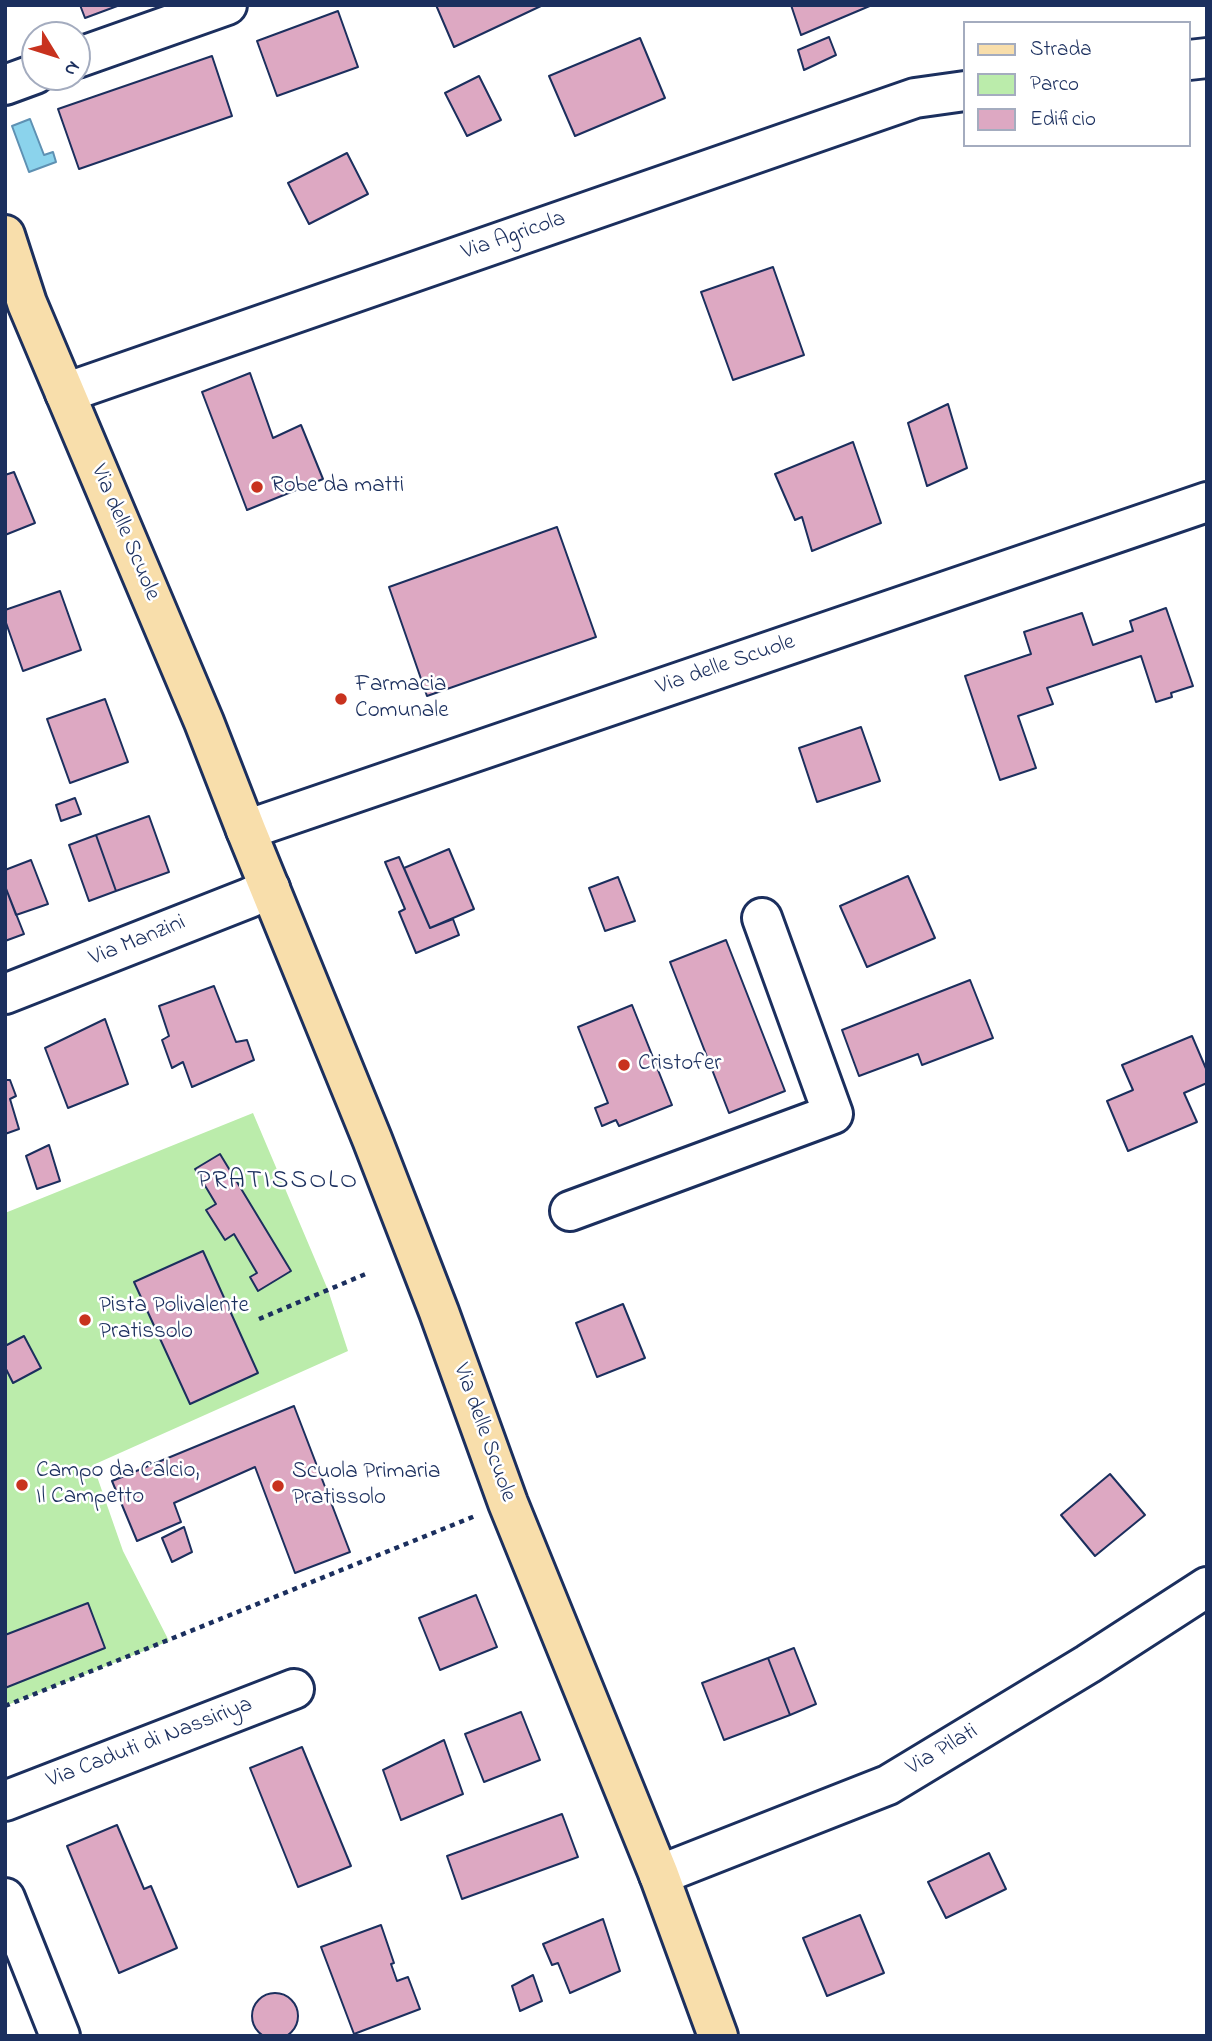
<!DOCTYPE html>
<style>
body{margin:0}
#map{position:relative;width:1212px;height:2041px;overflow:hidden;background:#fff;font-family:"Indie Flower",sans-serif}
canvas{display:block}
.frame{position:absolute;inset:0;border:7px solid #1b2f5e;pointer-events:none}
.legend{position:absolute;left:963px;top:21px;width:228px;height:126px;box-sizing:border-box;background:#fff;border:2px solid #a4acbf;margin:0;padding:9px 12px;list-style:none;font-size:21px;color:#1b2f5e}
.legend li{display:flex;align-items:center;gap:14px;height:35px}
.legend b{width:35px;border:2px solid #a4acbf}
.north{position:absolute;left:21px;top:21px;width:70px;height:70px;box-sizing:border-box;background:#fff;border:2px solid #a4acbf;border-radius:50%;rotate:128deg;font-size:19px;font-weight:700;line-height:28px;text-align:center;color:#1b2f5e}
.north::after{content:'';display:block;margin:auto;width:24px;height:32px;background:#c8321e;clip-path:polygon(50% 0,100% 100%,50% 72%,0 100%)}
</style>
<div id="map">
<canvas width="1212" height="2041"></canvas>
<div class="frame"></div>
<ul class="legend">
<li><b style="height:9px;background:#f8deab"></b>Strada</li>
<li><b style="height:19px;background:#bbecab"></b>Parco</li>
<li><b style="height:19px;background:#dda8c2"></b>Edificio</li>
</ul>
<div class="north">N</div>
</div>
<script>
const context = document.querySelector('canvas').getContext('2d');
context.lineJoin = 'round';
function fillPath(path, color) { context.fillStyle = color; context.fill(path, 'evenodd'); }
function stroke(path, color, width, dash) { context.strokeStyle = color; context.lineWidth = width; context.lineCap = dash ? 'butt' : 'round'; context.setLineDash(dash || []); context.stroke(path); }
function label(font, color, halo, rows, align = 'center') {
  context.font = font + ' "Indie Flower",sans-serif'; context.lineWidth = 5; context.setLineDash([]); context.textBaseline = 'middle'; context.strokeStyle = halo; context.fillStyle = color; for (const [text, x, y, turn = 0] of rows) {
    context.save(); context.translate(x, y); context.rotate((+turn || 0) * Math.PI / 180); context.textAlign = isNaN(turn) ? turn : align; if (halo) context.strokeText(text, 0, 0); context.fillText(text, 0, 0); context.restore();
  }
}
const green = new Path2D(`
 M253 1113 328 1290 348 1351 93 1465 123 1551 169 1641 5 1706V1213Z`);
const water = new Path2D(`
 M30 119 44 155 53 152 56 162 29 172 12 126Z`);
const building = new Path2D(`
 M80 5H120L85 18Z
 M436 5H543L454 47Z
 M791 5H872L801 35Z
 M338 11 358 67 277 96 257 41Z
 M829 37 836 55 804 70 798 50Z
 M640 38 665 98 575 136 549 76Z
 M212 56 232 116 79 169 58 109Z
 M479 76 501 120 467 136 445 93Z
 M347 153 368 194 309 224 288 183Z
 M773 267 804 355 733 380 701 292Z
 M250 373 273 438 301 425 323 479 247 510 202 392Z
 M948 404 967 468 927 486 908 423Z
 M853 442 881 523 812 551 802 517 795 520 775 474Z
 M14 472 35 523 5 535V475Z
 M557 527 596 637 427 696 389 587Z
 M60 591 81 650 23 671 5 620V610Z
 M1166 608 1193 686 1171 693 1172 697 1156 702 1141 656 1047 688 1053 704 1018 716 1036 768 1000 780 965 676 1031 654 1024 632 1082 613 1093 645 1133 631 1130 621Z
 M105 699 128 762 70 783 47 719Z
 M861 727 880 781 817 802 799 748Z
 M75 798 81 814 61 821 56 805Z
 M149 816 169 872 116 891 96 835Z
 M96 835 116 891 89 901 69 845Z
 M449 849 474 909 430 928 404 868Z
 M399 857 430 928 453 919 459 935 416 953 399 912 405 909 385 862Z
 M31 860 48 904 16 915 5 886V870Z
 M908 876 935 938 867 967 840 906Z
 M618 877 635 921 605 931 589 888Z
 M5 886 24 934 5 941Z
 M726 940 785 1091 729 1113 670 962Z
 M970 980 993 1038 922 1065 918 1054 859 1076 842 1030Z
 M214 986 236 1042 247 1040 254 1060 192 1087 183 1062 172 1068 162 1040 169 1036 159 1006Z
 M632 1005 672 1105 619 1126 616 1120 602 1126 595 1108 608 1103 578 1027Z
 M105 1019 128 1084 68 1108 45 1048Z
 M1192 1036 1207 1071V1083L1184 1093 1197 1122 1128 1151 1107 1101 1133 1090 1122 1065Z
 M5 1080H10L16 1096 10 1099 19 1129 5 1134Z
 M49 1145 60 1181 37 1189 26 1156Z
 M220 1154 291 1271 258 1291 250 1277 257 1273 234 1234 225 1240 206 1210 216 1204 195 1169Z
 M203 1251 258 1373 190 1404 134 1282Z
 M623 1304 645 1358 597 1377 576 1323Z
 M24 1336 41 1368 13 1383 5 1367V1346Z
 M294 1406 350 1552 295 1573 255 1467 174 1503 181 1522 137 1541 112 1481Z
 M1110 1474 1145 1515 1095 1556 1061 1515Z
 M184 1527 192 1552 172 1562 162 1538Z
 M476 1595 497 1647 440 1670 419 1618Z
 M88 1603 105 1648 5 1688V1635Z
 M794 1648 816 1704 790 1715 768 1658Z
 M768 1658 790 1715 724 1740 702 1683Z
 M521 1712 540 1760 484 1782 465 1734Z
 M444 1740 463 1794 401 1820 383 1770Z
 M302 1747 351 1866 298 1887 250 1768Z
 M562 1814 578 1857 462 1899 447 1856Z
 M117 1825 144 1889 151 1886 177 1948 119 1973 67 1846Z
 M989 1853 1006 1889 946 1918 928 1882Z
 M860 1915 884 1973 827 1996 803 1938Z
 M603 1919 620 1971 570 1993 558 1963 552 1965 543 1944Z
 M381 1925 394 1963 391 1964 397 1981 408 1977 420 2009 354 2034 321 1947Z
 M533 1975 542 2001 520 2011 512 1986Z
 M252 2016a23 23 0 1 1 46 0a23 23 0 1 1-46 0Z`);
const path = new Path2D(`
 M259 1319 368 1273
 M5 1706 475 1516`);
const minor = new Path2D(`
 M77 58 227 5
 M1189 60 1207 58
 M5 85 35 74
 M65 393 915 98 965 91
 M246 830 1207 502
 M5 994 249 898 270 888
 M570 1211 833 1114 762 918
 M5 1801 294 1689
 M659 1875 888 1785 1088 1664 1207 1587
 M5 1898 60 2036`);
const major = new Path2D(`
 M5 235 27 303 204 722 246 830 372 1139 439 1312 508 1503 659 1875 718 2036`);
const markers = [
 [257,487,7,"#c8321e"],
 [341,699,7,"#c8321e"],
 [624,1065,7,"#c8321e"],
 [85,1320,7,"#c8321e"],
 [22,1485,7,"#c8321e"],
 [278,1486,7,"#c8321e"]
];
const streetNames = [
 ["Via Agricola",514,237,-19],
 ["Via delle Scuole",124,533,67],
 ["Via delle Scuole",726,666,-19],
 ["Via Manzini",138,942,-22],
 ["Via delle Scuole",483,1433,70],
 ["Via Caduti di Nassiriya",150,1744,-21],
 ["Via Pilati",943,1751,-31]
];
const poiNames = [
 ["Robe da matti",271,487],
 ["Farmacia",355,686],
 ["Comunale",355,712],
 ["Cristofer",638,1065],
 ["Pista Polivalente",99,1307],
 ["Pratissolo",99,1333],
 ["Campo da Calcio,",36,1472],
 ["Il Campetto",36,1498],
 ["Scuola Primaria",292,1473],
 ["Pratissolo",292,1499]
];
const quarterNames = [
 ["PRATISSOLO",278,1183]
];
fillPath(green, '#bbecab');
fillPath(water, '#8bd3ec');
stroke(water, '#5e91b3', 2);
fillPath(building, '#dda8c2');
stroke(building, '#1b2f5e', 2);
stroke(minor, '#1b2f5e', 44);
stroke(major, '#1b2f5e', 44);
stroke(path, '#1b2f5e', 4.5, [5, 5]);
stroke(minor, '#fff', 38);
stroke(major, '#f8deab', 38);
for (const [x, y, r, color] of markers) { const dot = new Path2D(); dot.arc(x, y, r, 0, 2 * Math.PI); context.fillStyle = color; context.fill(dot); stroke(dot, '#fff', 2.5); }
label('23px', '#1b2f5e', '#fff', streetNames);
label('23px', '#1b2f5e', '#fff', poiNames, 'left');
context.letterSpacing = '2px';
label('26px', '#1b2f5e', '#fff', quarterNames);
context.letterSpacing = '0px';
</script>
